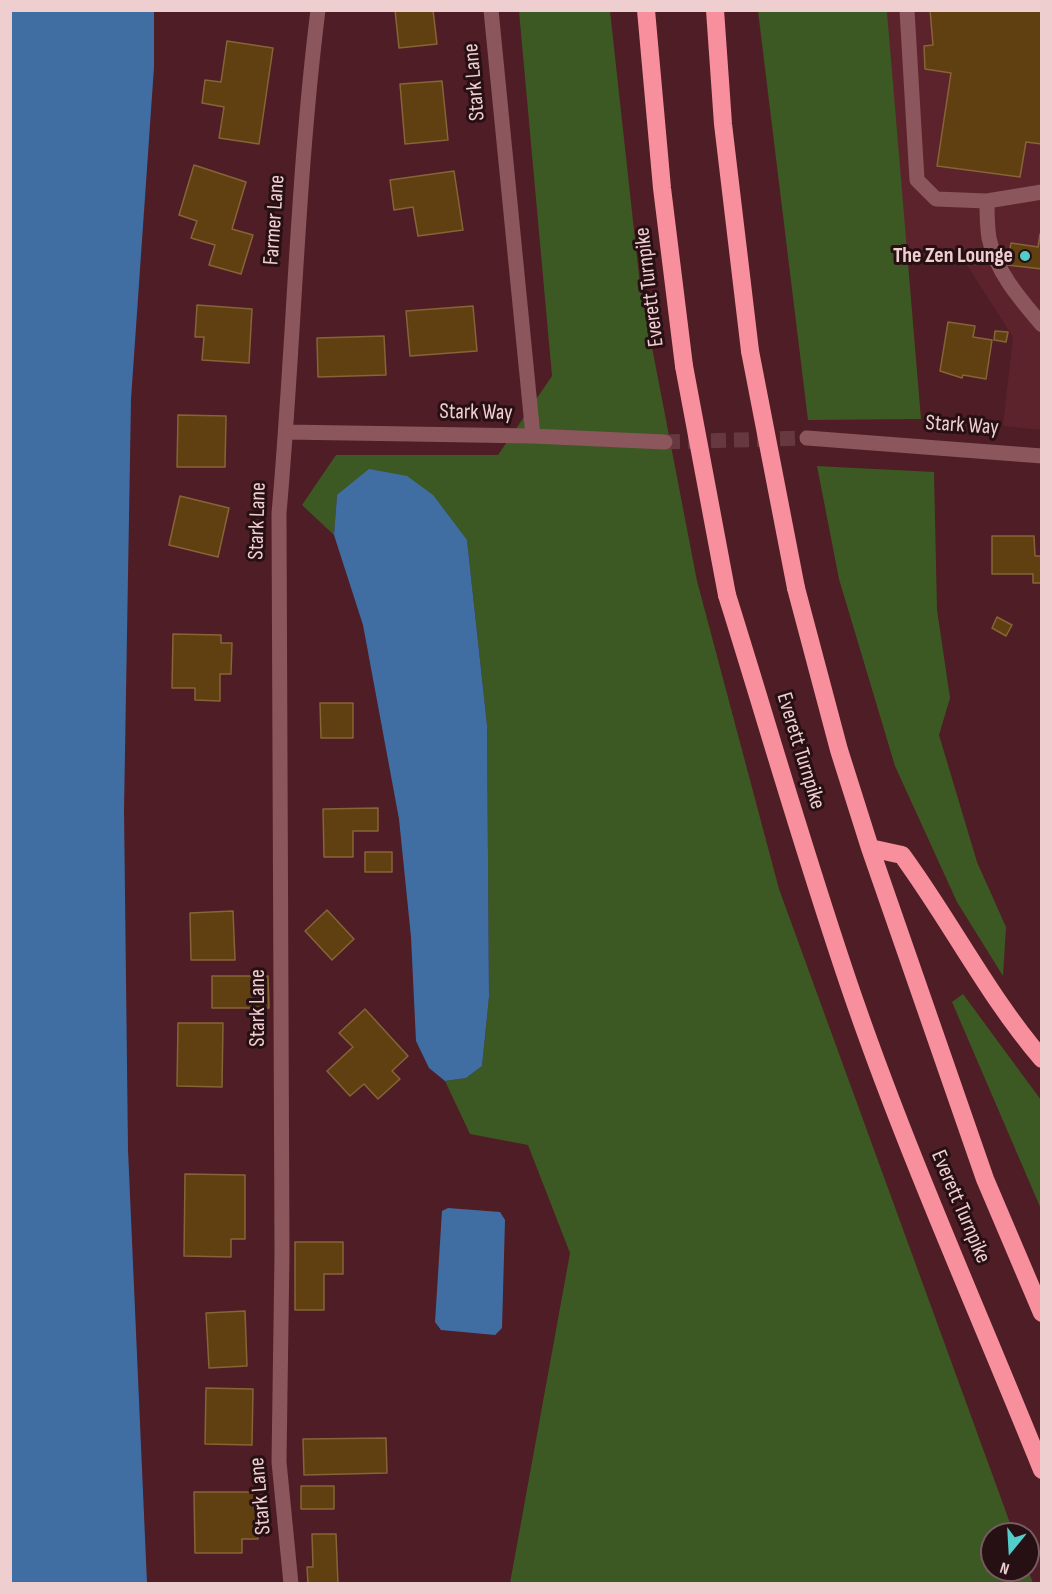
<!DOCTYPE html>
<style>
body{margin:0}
#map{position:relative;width:1052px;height:1594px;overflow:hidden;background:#4f1d25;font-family:"Sofia Sans Condensed",sans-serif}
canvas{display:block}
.frame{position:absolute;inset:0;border:12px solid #efced0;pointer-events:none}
.north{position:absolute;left:980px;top:1522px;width:60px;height:60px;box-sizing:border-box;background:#261013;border:2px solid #765c5f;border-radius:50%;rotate:198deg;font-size:16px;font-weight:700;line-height:24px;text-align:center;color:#efced0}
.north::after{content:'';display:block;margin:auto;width:21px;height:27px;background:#53cdca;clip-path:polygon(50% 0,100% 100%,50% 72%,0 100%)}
</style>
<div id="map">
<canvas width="1052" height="1594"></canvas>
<div class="frame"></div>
<div class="north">N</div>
</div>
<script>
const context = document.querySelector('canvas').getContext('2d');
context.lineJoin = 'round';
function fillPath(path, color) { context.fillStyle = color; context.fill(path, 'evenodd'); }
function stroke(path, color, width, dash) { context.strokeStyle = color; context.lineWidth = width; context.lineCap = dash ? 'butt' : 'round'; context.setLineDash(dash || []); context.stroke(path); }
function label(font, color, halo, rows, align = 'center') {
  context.font = font + ' "Sofia Sans Condensed",sans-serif'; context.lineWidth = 6; context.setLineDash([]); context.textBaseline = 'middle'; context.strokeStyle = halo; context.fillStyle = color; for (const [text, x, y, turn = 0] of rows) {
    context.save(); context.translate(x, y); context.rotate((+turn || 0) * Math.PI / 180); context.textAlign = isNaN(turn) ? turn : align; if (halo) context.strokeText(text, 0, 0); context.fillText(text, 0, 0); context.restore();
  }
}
const built = new Path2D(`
 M887 11H1041V430L1003 426 1013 337 965 262 907 258Z`);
const green = new Path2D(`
 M519 11H610L640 285 697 581 779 889 1014 1534H992V1570H1028L1033 1583H510L570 1253 528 1145 470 1134 445 1081 466 1078 482 1066 489 997 487 725 467 540 337 495 334 535 302 505 336 455H498L552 376Z
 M758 11H887L921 419 808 420Z
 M817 466 934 472 937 610 950 698 939 735 977 862 1006 927 1003 976 957 902 895 766 839 579Z
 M963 994 1041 1100V1209L952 1002Z`);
const water = new Path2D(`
 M11 10 154 11V67L131 399 124 810 128 1150 147 1583H11Z
 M369 469 407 476 433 495 467 540 487 725 489 997 482 1066 466 1078 445 1081 429 1068 416 1041 411 937 399 819 363 625 334 535 337 495Z
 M448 1208 500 1212 505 1220 502 1328 495 1335 441 1330 435 1322 442 1211Z`);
const building = new Path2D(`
 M395 10H433L437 44 399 48Z
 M930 10H1042V144L1026 142 1020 177 937 166 951 73 925 69 924 46 933 45Z
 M227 41 273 48 259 144 219 138 224 107 202 103 205 80 221 82Z
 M442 81 448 140 405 144 400 84Z
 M194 165 246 182 232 229 253 235 241 274 209 265 215 245 191 238 197 221 179 215Z
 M454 171 463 230 418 236 413 207 394 210 390 180Z
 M1040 234 1042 269 1007 265 1011 243 1038 247Z
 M197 305 252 309 249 363 202 360 204 337H195Z
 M473 306 477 351 410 356 406 311Z
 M948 322 975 326 973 337 992 340 986 379 963 375 962 378 940 371Z
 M995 331 1008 332 1006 342 994 340Z
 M384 336 386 375 318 377 317 338Z
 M178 415 226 416 225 467H177Z
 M180 496 229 508 218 557 169 545Z
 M992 536H1034L1035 556H1042V583H1033V574H992Z
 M997 617 1012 625 1006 636 992 628Z
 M173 634 221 635V643H232L231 674H220V701L195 700V688H172Z
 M320 703H353V738H321Z
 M378 808V831H353V857H324L323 809Z
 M365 852H392V872H365Z
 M327 910 354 939 332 960 305 931Z
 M233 911 235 960H191L190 913Z
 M212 976H268L269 1008H212Z
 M365 1009 408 1056 392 1071 400 1079 378 1099 364 1084 350 1096 327 1071 353 1047 339 1033Z
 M178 1023H223L222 1087 177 1086Z
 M185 1174 245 1175V1239H231V1257L184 1256Z
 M295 1242H343V1274H324V1310H295Z
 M245 1311 247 1366 209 1368 206 1313Z
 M206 1388 253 1389 252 1445 205 1444Z
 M386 1438 387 1473 304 1475 303 1439Z
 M301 1486H334V1509H301Z
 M194 1492H257L258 1539H242V1553H195Z
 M312 1534H336L338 1584H308L307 1567H313Z`);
const minorTunnel = new Path2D(`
 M665 442 807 438`);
const minor = new Path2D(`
 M491 10 533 436
 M907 10 917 180 936 199 987 201 1042 192
 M987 201C987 213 987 226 989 238 996 272 1020 299 1042 325
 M286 432 533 436 665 442
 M807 438 1042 456
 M291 1584 279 1462 282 1253 279 513C294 345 297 177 318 10`);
const highway = new Path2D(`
 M646 10 662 188 684 366
 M715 10 723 124 750 351
 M796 588 839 750 870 848 985 1179 1042 1313
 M727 595C770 732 809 870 856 1005 911 1163 980 1316 1042 1470
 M870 848 902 855C951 922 988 996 1042 1059`);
const highwayBridge = new Path2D(`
 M750 351 796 588
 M684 366 727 595`);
const markers = [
 [1025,256,6,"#53cdca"]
];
const streetNames = [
 ["Stark Lane",475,82,-95],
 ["Farmer Lane",275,220,-86],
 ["Everett Turnpike",650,287,-97],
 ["Stark Way",476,413,1],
 ["Stark Way",962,426,4],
 ["Stark Lane",258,521,-88],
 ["Everett Turnpike",800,751,73],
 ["Stark Lane",258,1008,-90],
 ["Everett Turnpike",960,1207,67],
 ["Stark Lane",261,1496,-95]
];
const poiNames = [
 ["The Zen Lounge",1013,256]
];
fillPath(built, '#5d232c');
fillPath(green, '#3c5923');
fillPath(water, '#416ea2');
fillPath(building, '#604010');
stroke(building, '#866437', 1.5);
stroke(minorTunnel, '#67383f', 15, [15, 8]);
stroke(minor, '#8b565c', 15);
stroke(highway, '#f7909c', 18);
stroke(highwayBridge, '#f7909c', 18);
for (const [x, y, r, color] of markers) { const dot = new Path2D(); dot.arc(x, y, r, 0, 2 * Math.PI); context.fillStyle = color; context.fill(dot); stroke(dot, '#261013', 2); }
label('22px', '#efced0', '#261013', streetNames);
label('bold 22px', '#efced0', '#261013', poiNames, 'right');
</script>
